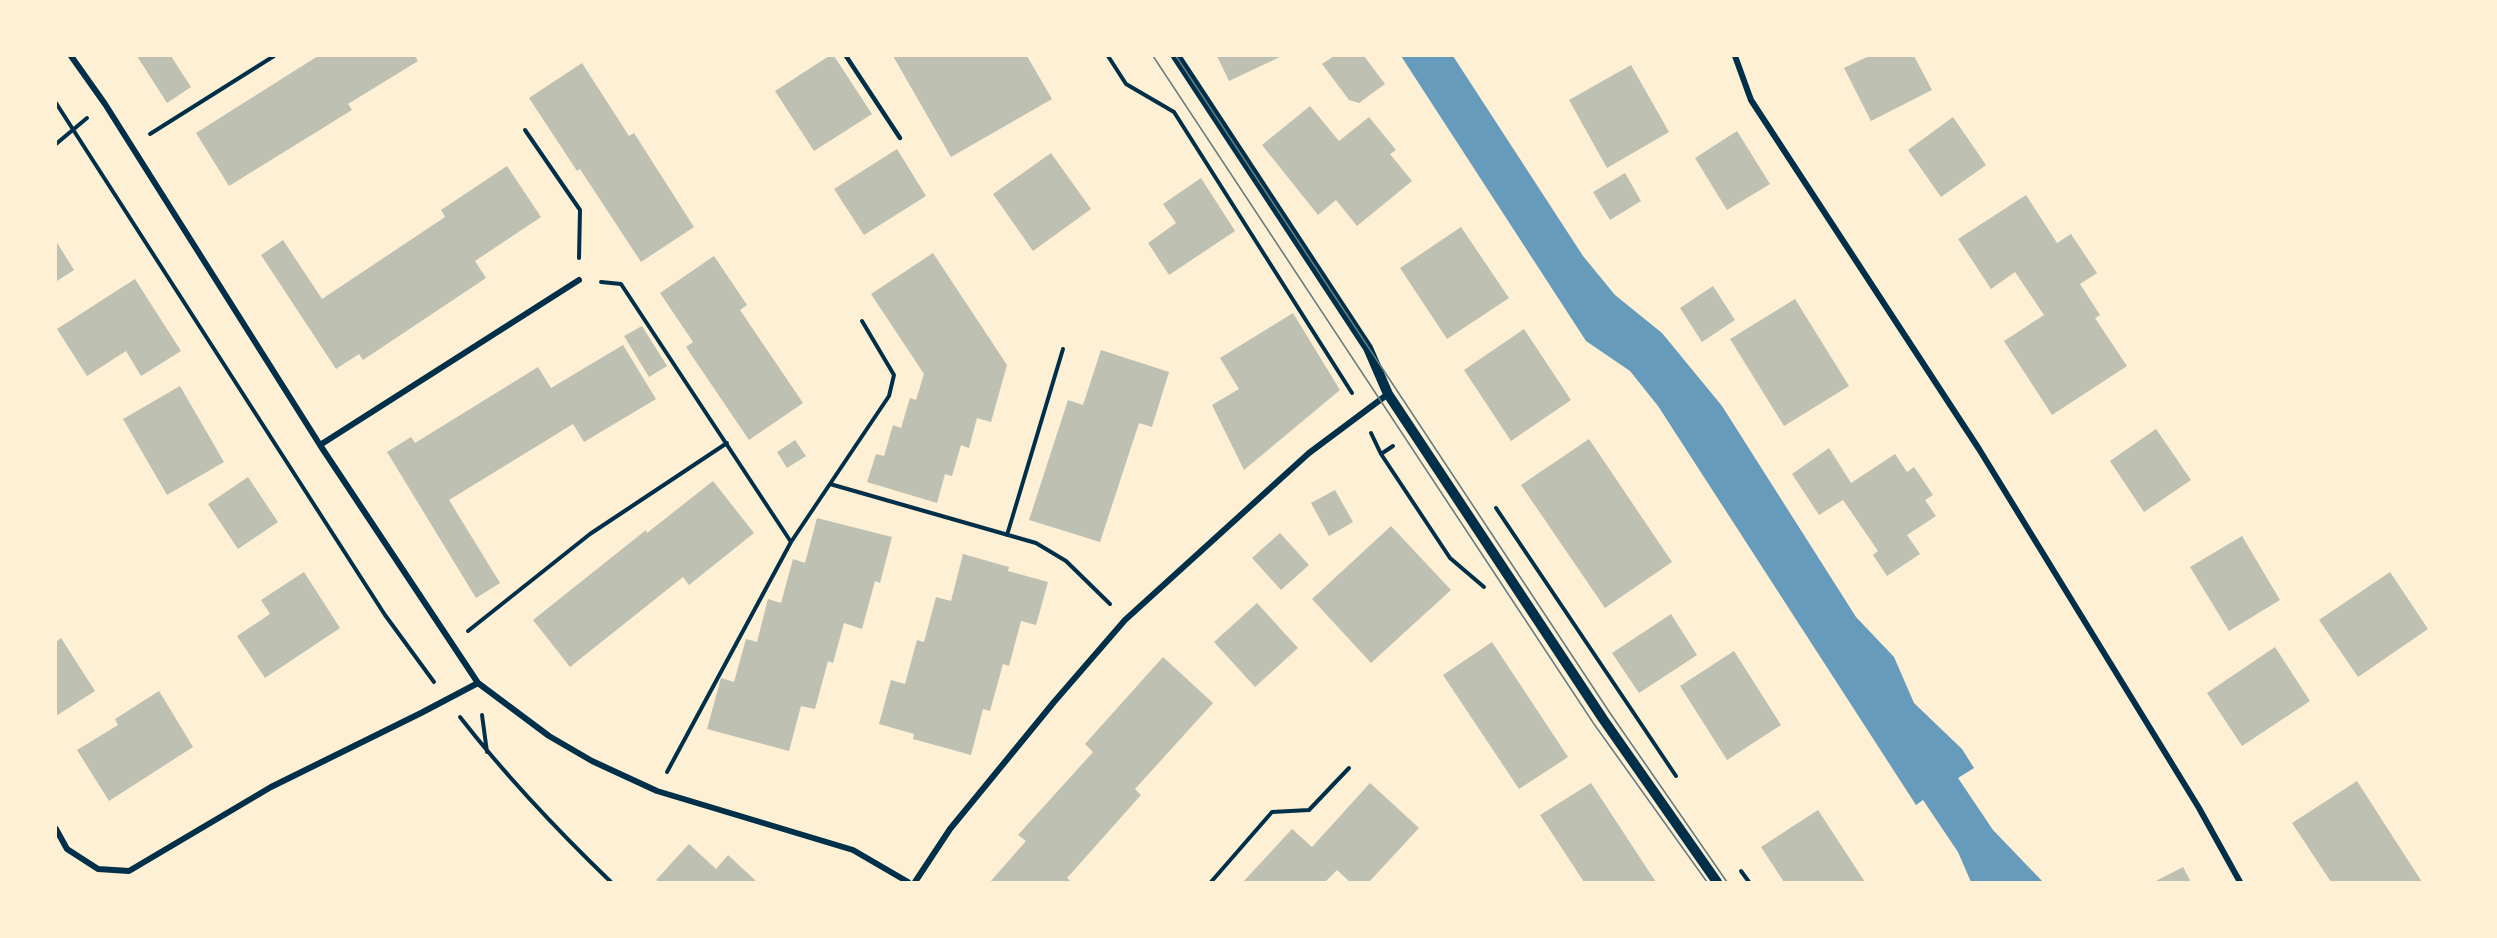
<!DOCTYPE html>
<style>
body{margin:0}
#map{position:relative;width:2497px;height:938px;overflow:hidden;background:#fdf0d5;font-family:"Alegreya Sans",sans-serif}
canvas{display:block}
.frame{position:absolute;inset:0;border:57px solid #fdf0d5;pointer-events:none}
</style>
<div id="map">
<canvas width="2497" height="938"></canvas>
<div class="frame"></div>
</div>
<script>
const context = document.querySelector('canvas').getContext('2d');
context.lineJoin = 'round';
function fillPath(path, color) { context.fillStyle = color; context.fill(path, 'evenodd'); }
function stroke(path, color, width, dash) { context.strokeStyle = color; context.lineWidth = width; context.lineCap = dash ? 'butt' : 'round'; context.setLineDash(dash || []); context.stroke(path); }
const water = new Path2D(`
 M1401 56H1453L1583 256 1615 295 1662 333 1722 406 1856 617 1894 657 1914 703 1962 749 1974 768 1958 778 1993 830 2043 882H1971L1958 852 1923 800 1916 805 1658 406 1630 371 1586 341Z`);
const building = new Path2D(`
 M137 56H171L191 87 167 103Z
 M318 56H415L418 61 348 104 352 110 229 186 196 133Z
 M829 56H834L872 114 814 151 775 91Z
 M893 56H1027L1052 99 951 157Z
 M1217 56H1282L1229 81Z
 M1334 56H1364L1385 84 1359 103 1349 100 1322 64Z
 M1869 56H1914L1932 90 1871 121 1844 68Z
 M582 63 629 136 634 133 694 227 641 262 580 169 577 171 529 98Z
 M1631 65 1669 132 1607 168 1569 100Z
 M1310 106 1339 141 1369 117 1396 150 1390 154 1412 181 1357 226 1336 200 1318 215 1262 145Z
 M1953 117 1986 165 1941 197 1908 150Z
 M1737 131 1770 184 1727 210 1695 158Z
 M897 149 926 196 864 235 834 189Z
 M1051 153 1091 209 1033 251 993 194Z
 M507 166 541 217 475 261 486 278 363 360 359 354 336 369 261 255 283 240 322 299 445 217 441 210Z
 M1625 173 1641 201 1610 220 1593 192Z
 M1201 178 1235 231 1169 275 1148 243 1176 223 1163 204Z
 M2026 195 2057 243 2071 234 2097 273 2080 284 2100 315 2095 318 2127 366 2052 415 2004 341 2044 315 2015 272 1991 289 1958 239Z
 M1461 227 1509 298 1447 339 1400 268Z
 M56 241 74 270 57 281 56 279Z
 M933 253 1007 365 991 422 977 418 969 448 961 445 952 476 945 474 937 503 867 482 876 454 884 456 893 425 901 428 910 398 916 400 924 374 871 294Z
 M714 256 747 305 740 310 803 403 749 440 686 347 693 342 660 293Z
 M135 279 181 351 141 376 126 351 87 376 57 329Z
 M1713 286 1735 320 1702 342 1680 308Z
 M1795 299 1849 386 1784 426 1730 339Z
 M1293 313 1340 390 1244 470 1212 405 1239 389 1220 358Z
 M642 326 667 366 649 377 624 336Z
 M1524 329 1571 400 1511 441 1464 370Z
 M623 345 656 399 584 442 573 424 449 500 500 583 476 598 387 452 411 437 415 443 538 367 551 388Z
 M1101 350 1169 372 1152 427 1139 423 1100 542 1029 520 1068 400 1083 405Z
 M180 386 224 462 167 495 123 419Z
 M2156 429 2191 480 2144 512 2110 461Z
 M1589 439 1672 562 1605 608 1521 485Z
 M795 440 806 456 787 468 777 452Z
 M1829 448 1851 483 1895 454 1907 472 1914 467 1933 495 1925 500 1936 516 1907 535 1920 554 1887 576 1873 555 1878 551 1843 500 1819 515 1792 474Z
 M248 477 278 522 238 549 208 504Z
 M713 481 754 533 689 585 683 577 570 667 533 620 646 530 647 533Z
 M1335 490 1353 522 1329 536 1311 503Z
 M817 518 892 537 880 583 875 581 862 629 844 623 833 663 828 661 815 709 801 706 789 751 707 729 721 678 734 682 746 639 757 642 768 599 781 603 793 559 805 563Z
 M1391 526 1451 590 1371 663 1312 599Z
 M1280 533 1309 565 1281 590 1252 558Z
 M2242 536 2280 600 2229 631 2190 567Z
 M963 554 1009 567 1008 571 1048 582 1036 625 1021 621 1009 666 1003 664 990 711 983 709 971 755 913 739 914 734 879 724 891 680 905 684 917 640 924 642 936 597 951 601Z
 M304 572 340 628 265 678 237 636 270 614 261 600Z
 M2390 572 2428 629 2358 677 2319 620Z
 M1257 603 1298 648 1255 687 1214 642Z
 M1671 614 1697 655 1639 693 1612 653Z
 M61 638 95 691 56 716V642Z
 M1492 642 1568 757 1519 789 1443 675Z
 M2275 647 2310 701 2242 746 2207 693Z
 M1734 651 1781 725 1727 760 1680 686Z
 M1163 657 1213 703 1135 789 1141 795 1067 878 1072 882H990L1026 841 1018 835 1093 752 1085 744Z
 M159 691 193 747 109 801 77 750 118 725 115 719Z
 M2357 781 2422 882H2331L2292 823Z
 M1370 783 1419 828 1369 882H1350L1337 870 1325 882H1243L1292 829 1312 847Z
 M1591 783 1648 870 1656 882H1584L1540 815Z
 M1818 810 1865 882H1784L1761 847Z
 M689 844 716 869 728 855 756 881 659 882 656 880Z
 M2183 867 2191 882H2154Z`);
const path = new Path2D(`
 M1108 56 1126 84 1174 112 1352 393
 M56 103 385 615 434 682
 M525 130 580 210 579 258
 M150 134 274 56
 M56 144 87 118
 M601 282 621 284 791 542
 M1371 433 1381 454 1450 558 1484 587
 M1381 454 1393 446
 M830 484 1036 543 1066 561 1110 604
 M1496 508 1676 776
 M1007 535 1063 349
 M468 631 590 534 727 443
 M482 715 487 752
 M460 717C506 776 557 830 611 882
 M667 772 791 542 889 396 894 375 862 321
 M1741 871 1749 882
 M1211 882 1272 812 1309 810 1349 768`);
const service = new Path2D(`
 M846 56 900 138`);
const minor = new Path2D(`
 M71 56 105 104 320 445 478 683 549 736 592 761 657 791 853 850 908 882
 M1735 56 1751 100 1979 449 2199 808 2240 882
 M320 445 579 280
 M56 829 67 849 98 869 129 871 271 787 421 713 478 683
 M915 882 950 829 1054 702 1125 620 1309 453 1388 394`);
const tertiary = new Path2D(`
 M1176 56 1368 348 1388 394 1603 719 1717 882`);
const tram = new Path2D(`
 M1153 56 1594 724 1707 882
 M1176 56 1610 713 1727 882`);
fillPath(water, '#669bbc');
fillPath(building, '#bec0b2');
stroke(path, '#003049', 4);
stroke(service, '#003049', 4.5);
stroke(minor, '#003049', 6);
stroke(tertiary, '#003049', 10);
stroke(tram, '#657d81', 1.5);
</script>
